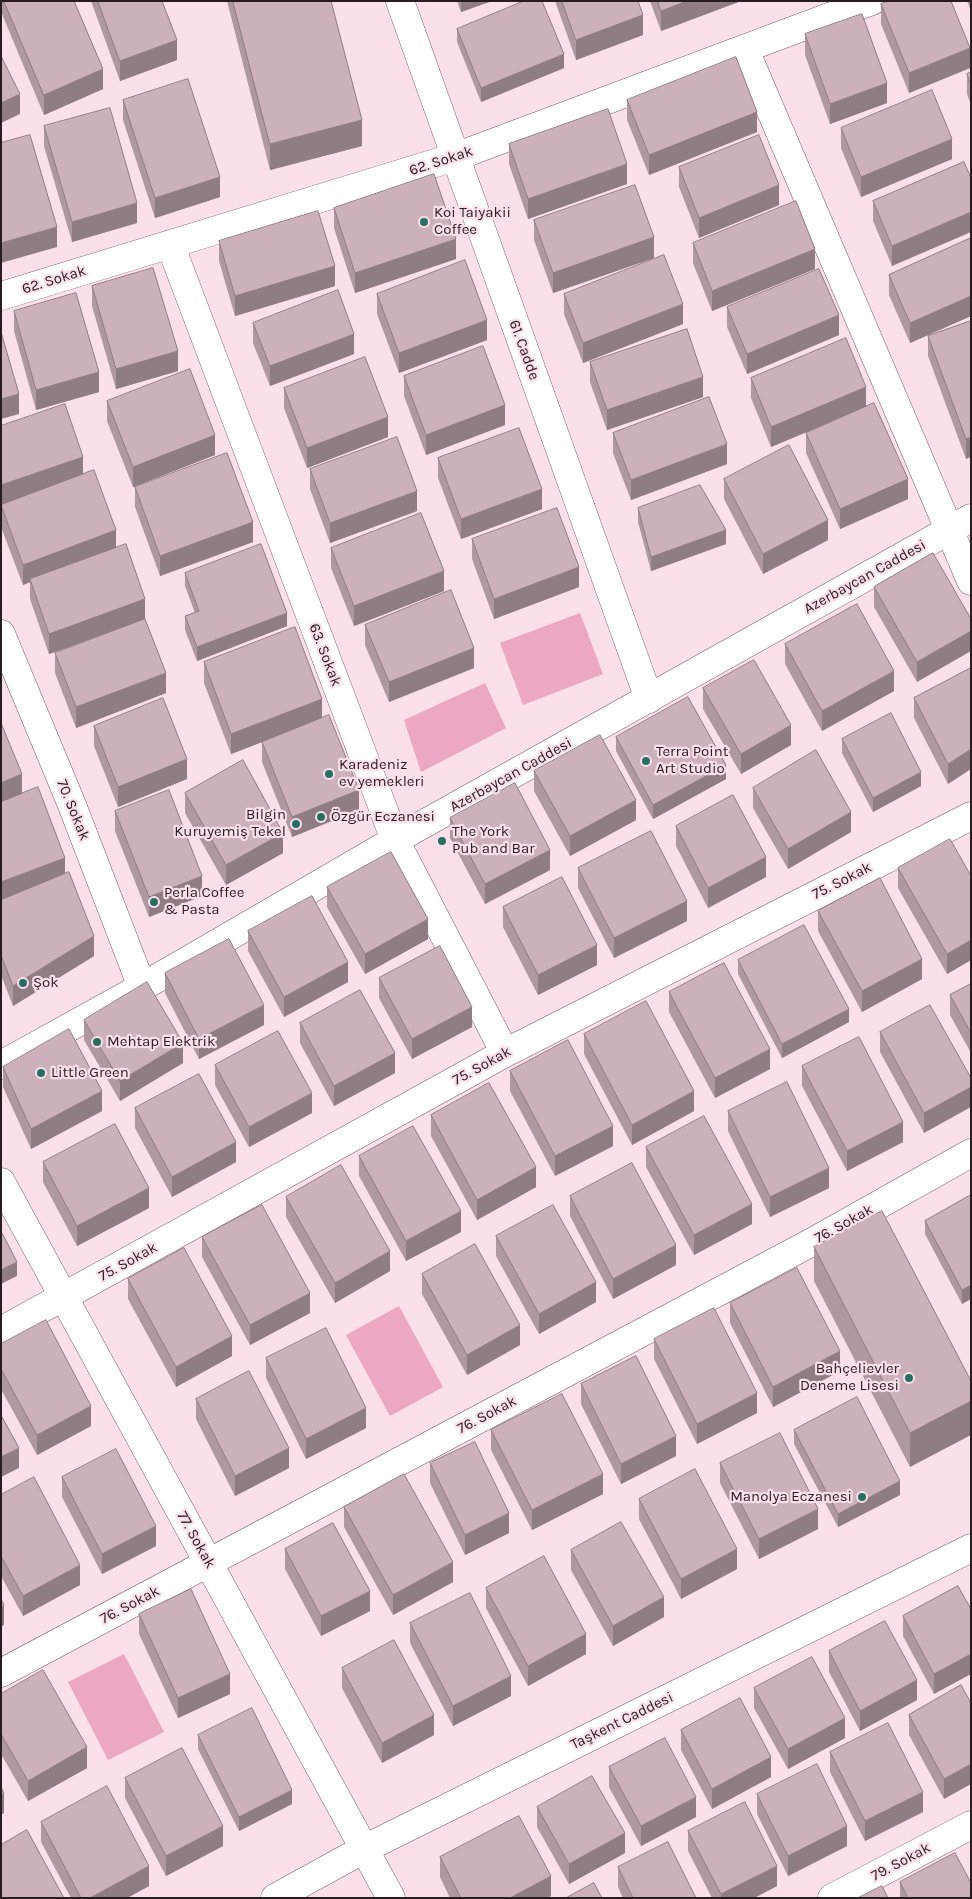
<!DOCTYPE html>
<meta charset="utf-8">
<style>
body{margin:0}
#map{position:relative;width:972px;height:1899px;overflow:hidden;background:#fbdfea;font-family:Karla,sans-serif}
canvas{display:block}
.frame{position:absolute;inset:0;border:2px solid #271d21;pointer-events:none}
</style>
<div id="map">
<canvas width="972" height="1899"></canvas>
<div class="frame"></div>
</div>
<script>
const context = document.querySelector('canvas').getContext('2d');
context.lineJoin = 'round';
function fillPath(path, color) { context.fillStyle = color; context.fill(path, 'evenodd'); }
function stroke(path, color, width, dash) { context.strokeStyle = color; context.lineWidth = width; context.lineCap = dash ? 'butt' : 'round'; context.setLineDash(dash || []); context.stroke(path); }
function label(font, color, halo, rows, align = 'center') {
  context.font = font + ' Karla,sans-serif'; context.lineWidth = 4.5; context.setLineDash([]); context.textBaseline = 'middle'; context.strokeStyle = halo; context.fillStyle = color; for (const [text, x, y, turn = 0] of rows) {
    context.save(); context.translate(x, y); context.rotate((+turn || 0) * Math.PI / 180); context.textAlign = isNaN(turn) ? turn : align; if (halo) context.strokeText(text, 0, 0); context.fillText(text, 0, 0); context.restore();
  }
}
const green = new Path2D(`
 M580 613 603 674 523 705 500 643Z
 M485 683 506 728 421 772 404 720Z
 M399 1306 443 1387 390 1416 346 1335Z
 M124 1654 164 1732 108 1760 68 1682Z`);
const minor = new Path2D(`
 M400 1 649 699
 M745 50 971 581
 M170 244 395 840 505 1053
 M1 296 455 157 872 1
 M1 634 72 805 142 987
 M1 1065 142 987 395 840 971 518
 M1 1182 391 1898
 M1 1331 505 1053 971 816
 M1 1673 816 1240 971 1153
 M832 1898 971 1825`);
const tertiary = new Path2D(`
 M275 1898 364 1849 971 1548`);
const wall = new Path2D(`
 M2 1H74L103 89 44 115 2 14Z
 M91 1H162L177 60 120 81Z
 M227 1H331L362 146 270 170Z
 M457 1H492L461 12Z
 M555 1H638L643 35 576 60Z
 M650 1H741L661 31Z
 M967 1H971V11Z
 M881 4 970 68 909 93 881 24Z
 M457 29 564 68 481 102 457 42Z
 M805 34 887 103 830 124 805 55Z
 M971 72V105L967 94V74Z
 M123 100 220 197 155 218 123 120Z
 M627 100 757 132 649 175 627 120Z
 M44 126 137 223 72 242 44 146Z
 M841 128 952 159 861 197 841 148Z
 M509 144 627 184 528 219 509 164Z
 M964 162 892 266 873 221V201Z
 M679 167 779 205 699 238 679 187Z
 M334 208 456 259 355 293 334 228Z
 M534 220 654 258 553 293 534 240Z
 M971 238V316L910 343 889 295V275Z
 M219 241 335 286 235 316 219 261Z
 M693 243 815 269 712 311 693 263Z
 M92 286 178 371 116 389 92 306Z
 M377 294 487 340 399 373 377 314Z
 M564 294 683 324 583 363 564 314Z
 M727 307 839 335 747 374 727 327Z
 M14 311 99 392 36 410 14 331Z
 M971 321 966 459 928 356V336Z
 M253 323 354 354 270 386 253 343Z
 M590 362 703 397 607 430 590 382Z
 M404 376 505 425 426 455 404 396Z
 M751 378 866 406 908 499 840 529 806 453V433L854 412 771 447 751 398Z
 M284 388 388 437 307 468 284 408Z
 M107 401 215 455 133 487 107 421Z
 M613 433 727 464 631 500 613 453Z
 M438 458 542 509 461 539 438 478Z
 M310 469 417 511 330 543 310 489Z
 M83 474 116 548 145 619 166 693 76 728 55 673V653L125 626 49 654 30 599V582L23 585 1 527V507Z
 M724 479 828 540 763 574 724 499Z
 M135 487 253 542 160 576 135 507Z
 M638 508 726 544 651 571 638 522Z
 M472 539 579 587 494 619 472 559Z
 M331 548 444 591 354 626 331 568Z
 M933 553 917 682 874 607V587Z
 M185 573 287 626 197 661 185 630V616L195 613 185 586Z
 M365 625 474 668 389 702 365 645Z
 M785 644 894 691 822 731 785 664Z
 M204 662 322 718 359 810 292 837 262 762V742L231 754 204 683Z
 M971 668 948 784 914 718V698Z
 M703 688 791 745 741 774 703 709Z
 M1 723 22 793 65 874 94 956 13 1006 1 975Z
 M94 726 187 779 118 807 94 746Z
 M616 737 726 779 653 819 616 751Z
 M842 739 921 786 873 812 842 753Z
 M534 771 636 820 570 856 534 791Z
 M753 788 851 832 788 869 753 808Z
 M185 793 283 853 226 885 185 813Z
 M115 811 202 896 149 917 115 831Z
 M450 818 550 870 485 904 450 838Z
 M676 826 766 877 708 908 676 846Z
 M970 831H971V852L970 851Z
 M578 868 687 921 614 958 578 888Z
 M898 868 971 876V960L947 974 898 888Z
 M327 887 428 939 365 974 327 907Z
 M503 907 597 965 538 995 503 927Z
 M818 911 922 979 862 1012 818 931Z
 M248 931 348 982 284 1017 248 951Z
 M738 960 849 1022 782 1058 738 974Z
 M165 973 264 1025 199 1059 165 993Z
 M379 978 472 1027 412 1059 379 998Z
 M971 984V1053L950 1015V995Z
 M669 992 770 1069 715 1098 669 1012Z
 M84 1020 183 1063 120 1101 84 1040Z
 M300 1023 395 1073 334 1106 300 1043Z
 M880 1032 971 1078 924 1133 880 1052Z
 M584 1034 694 1111 632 1145 584 1054Z
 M215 1065 312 1113 249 1147 215 1085Z
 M802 1066 903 1142 847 1171 802 1086Z
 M3 1067 102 1111 31 1149 3 1087Z
 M510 1071 613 1146 555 1176 510 1091Z
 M135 1108 236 1162 172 1197 135 1128Z
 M728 1111 829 1188 770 1217 728 1131Z
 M431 1115 536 1187 477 1220 431 1136Z
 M646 1147 752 1224 694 1255 646 1167Z
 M359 1156 461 1232 406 1261 359 1176Z
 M43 1162 149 1208 77 1246 43 1182Z
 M971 1195 962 1304 925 1234V1221Z
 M570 1196 676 1265 613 1299 570 1216Z
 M286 1197 390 1271 335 1303 286 1217Z
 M496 1236 596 1302 539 1334 496 1256Z
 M202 1237 310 1313 250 1345 202 1257Z
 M814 1247 971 1381 910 1467 814 1281Z
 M422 1274 520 1345 467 1375 422 1294Z
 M128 1279 232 1356 176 1387 128 1299Z
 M730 1303 840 1371 773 1407 730 1323Z
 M654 1339 757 1413 697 1444 654 1359Z
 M1 1344 91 1426 37 1455 1 1389Z
 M266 1358 366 1428 306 1459 266 1378Z
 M581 1384 676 1456 621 1484 581 1404Z
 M196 1399 289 1468 235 1496 196 1419Z
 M491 1430 603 1494 532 1530 491 1450Z
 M794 1430 900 1495 838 1527 794 1444Z
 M430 1463 509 1533 465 1555 430 1483Z
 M720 1463 818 1529 759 1559 720 1483Z
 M62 1477 156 1546 102 1574 62 1497Z
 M1 1495 80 1585 23 1616 1 1576Z
 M639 1499 737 1569 681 1599 639 1519Z
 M344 1507 453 1582 393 1615 344 1527Z
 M285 1549 370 1611 321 1636 285 1569Z
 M571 1550 664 1617 613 1646 571 1570Z
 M958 1586 934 1694 903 1636V1616Z
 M486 1588 586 1654 528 1686 486 1608Z
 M139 1614 230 1694 178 1718 139 1634Z
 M410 1623 511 1696 453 1726 410 1643Z
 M829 1651 917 1700 860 1731 829 1672Z
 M342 1668 434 1735 382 1763 342 1688Z
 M961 1685 944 1799 909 1735V1715Z
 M754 1688 845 1738 788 1769 754 1708Z
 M1 1694 87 1768 28 1801 1 1754Z
 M681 1730 771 1777 712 1809 681 1750Z
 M198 1735 292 1804 239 1831 198 1749Z
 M830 1752 923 1812 865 1841 830 1772Z
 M609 1767 696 1817 641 1846 609 1787Z
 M125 1778 223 1846 166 1876 125 1798Z
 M757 1794 847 1846 788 1876 757 1814Z
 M537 1807 625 1853 569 1884 537 1827Z
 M41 1822 149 1886 127 1898H71L41 1842Z
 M688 1831 777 1886 754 1898H712L688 1851Z
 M971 1840V1863L970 1861V1841Z
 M440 1857 551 1896 548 1898H450L440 1877Z
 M618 1867 696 1898H623L618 1887Z
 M900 1882 971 1898H900Z`);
const shadedWall = new Path2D(`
 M461 1H492L461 12Z
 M687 1H741L661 31V11Z
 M643 15V35L576 60V40Z
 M177 40V60L120 81V61Z
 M970 48V68L909 93V73Z
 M564 54V68L481 102V88Z
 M103 69V89L44 115V95Z
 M887 83V103L830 124V104Z
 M20 94V114L1 123V103Z
 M757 112V132L649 175V155Z
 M362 120V146L270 170V144Z
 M952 139V159L861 197V177Z
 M627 164V184L528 219V199Z
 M220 177V197L155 218V198Z
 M779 185V205L699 238V218Z
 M137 203V223L72 242V222Z
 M971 212V232L892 266V246Z
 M57 227V247L1 263V243Z
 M654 237V258L553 293V273Z
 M456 239V259L355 293V273Z
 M815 249V269L712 311V291Z
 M335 266V286L235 316V296Z
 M971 296V316L910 343V323Z
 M683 304V324L583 363V343Z
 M839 315V335L747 374V354Z
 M487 320V340L399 373V353Z
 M354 334V354L270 386V366Z
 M178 351V371L116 389V369Z
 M99 372V392L36 410V390Z
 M703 377V397L607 430V410Z
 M866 387V407L771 447V427Z
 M19 394V414L1 419V399Z
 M505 405V425L426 455V435Z
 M388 417V437L307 468V448Z
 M215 435V455L133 487V467Z
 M971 437V457L966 459V439Z
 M727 444V464L631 500V480Z
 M83 457V477L1 505V485Z
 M908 479V499L840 529V509Z
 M542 489V509L461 539V519Z
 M417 491V511L330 543V523Z
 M828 520V540L763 574V554Z
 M253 522V542L160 576V556Z
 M116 530V550L30 579V582L23 585V565Z
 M726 530V544L651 571V557Z
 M579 567V587L494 619V599Z
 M444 571V591L354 626V606Z
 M145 599V619L49 654V634Z
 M287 613V626L197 661V647Z
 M971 631V651L917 682V662Z
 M474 648V668L389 702V682Z
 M894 671V691L822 731V711Z
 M166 673V693L76 728V707Z
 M322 699V719L231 754V734Z
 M791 725V745L741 774V754Z
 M971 749V769L948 784V764Z
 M187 759V779L118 807V787Z
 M726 765V779L653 819V805Z
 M921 772V786L873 812V798Z
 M22 774V794L1 803V783Z
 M359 790V810L292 837V817Z
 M636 800V820L570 856V836Z
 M851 812V832L788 869V849Z
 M283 833V853L226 885V865Z
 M550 850V870L485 904V884Z
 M766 857V877L708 908V888Z
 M65 858V878L1 902V882Z
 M202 876V896L149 917V897Z
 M687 901V921L614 958V938Z
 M428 919V939L365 974V954Z
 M94 936V956L13 1006V986Z
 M971 940V960L947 974V954Z
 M597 945V965L538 995V975Z
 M922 959V979L862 1012V991Z
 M348 962V982L284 1017V997Z
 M264 1005V1025L199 1059V1039Z
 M472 1007V1027L412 1059V1039Z
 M849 1009V1022L782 1058V1044Z
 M183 1043V1063L120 1101V1081Z
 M770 1049V1069L715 1098V1078Z
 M395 1053V1073L334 1106V1086Z
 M971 1087V1107L924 1133V1113Z
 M102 1091V1111L31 1149V1129Z
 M694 1091V1111L632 1145V1125Z
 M312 1093V1113L249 1147V1127Z
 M903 1122V1142L847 1171V1151Z
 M613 1126V1146L555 1176V1156Z
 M236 1142V1162L172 1197V1177Z
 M536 1167V1187L477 1220V1200Z
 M829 1168V1188L770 1217V1197Z
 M149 1188V1208L77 1246V1226Z
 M752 1204V1224L694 1255V1235Z
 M461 1211V1232L406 1261V1241Z
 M676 1245V1265L613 1299V1279Z
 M390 1251V1271L335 1303V1283Z
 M17 1262V1276L1 1284V1270Z
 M596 1282V1302L539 1334V1314Z
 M971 1285V1299L962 1304V1290Z
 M310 1293V1313L250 1345V1325Z
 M520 1325V1345L467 1375V1355Z
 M232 1336V1356L176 1387V1367Z
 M840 1351V1371L773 1407V1387Z
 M757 1393V1413L697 1444V1424Z
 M971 1401V1435L910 1467V1433Z
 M91 1406V1426L37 1455V1435Z
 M366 1408V1428L306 1459V1439Z
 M676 1436V1456L621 1484V1464Z
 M19 1448V1468L1 1477V1457Z
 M289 1448V1468L235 1496V1476Z
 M603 1474V1494L532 1530V1510Z
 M900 1481V1495L838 1527V1514Z
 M818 1509V1529L759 1559V1539Z
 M509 1513V1533L465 1555V1535Z
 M156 1526V1546L102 1574V1554Z
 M737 1549V1569L681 1599V1579Z
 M453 1562V1582L393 1615V1595Z
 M80 1565V1585L23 1616V1596Z
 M370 1591V1611L321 1636V1616Z
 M664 1597V1617L613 1646V1626Z
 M4 1605V1625L1 1627V1607Z
 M586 1634V1654L528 1686V1666Z
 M971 1654V1674L934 1694V1674Z
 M230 1674V1694L178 1718V1698Z
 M511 1676V1696L453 1726V1706Z
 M917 1680V1700L860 1731V1711Z
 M434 1715V1735L382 1763V1743Z
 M845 1718V1738L788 1769V1749Z
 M87 1747V1768L28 1801V1781Z
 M771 1757V1777L712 1809V1789Z
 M971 1764V1784L944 1799V1779Z
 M292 1790V1804L239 1831V1817Z
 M923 1792V1812L865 1841V1821Z
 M4 1793V1813L1 1815V1795Z
 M696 1797V1817L641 1846V1826Z
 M223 1826V1846L166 1876V1856Z
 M847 1826V1846L788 1876V1856Z
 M625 1833V1853L569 1884V1864Z
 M149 1866V1886L127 1898H90Z
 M777 1866V1886L754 1898H721V1894Z
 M551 1876V1896L548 1898H510Z`);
const building = new Path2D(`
 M4 1H74L103 69 44 95Z
 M98 1H162L177 40 120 61Z
 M233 1H331L362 120 270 144Z
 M524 1H542L564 54 481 88 457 29Z
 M562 1H638L643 15 576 40Z
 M658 1H687L661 11Z
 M889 1H951L970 48 909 73 881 4Z
 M862 14 887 83 830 104 805 34Z
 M1 56 20 94 1 103Z
 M736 57 757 112 649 155 627 100Z
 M971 72V85L967 74Z
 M188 79 220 177 155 198 123 100Z
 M932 90 952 139 861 177 841 128Z
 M110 108 137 203 72 222 44 126Z
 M608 109 627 164 528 199 509 144Z
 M30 135 57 227 1 243V143Z
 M759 135 779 185 699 218 679 167Z
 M964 162 971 178V212L892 246 873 201Z
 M434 174 456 239 355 273 334 208Z
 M635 185 654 237 553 273 534 220Z
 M796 201 815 249 712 291 693 243Z
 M318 211 335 266 235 296 219 241Z
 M971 238V296L910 323 889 275Z
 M664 255 683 304 583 343 564 294Z
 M465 260 487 320 399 353 377 294Z
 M153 268 178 351 116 369 92 286Z
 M819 269 839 315 747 354 727 307Z
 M338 290 354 334 270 366 253 323Z
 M76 293 99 372 36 390 14 311Z
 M971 321V437L966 439 928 336Z
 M687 329 703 377 607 410 590 362Z
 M1 332 19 394 1 399Z
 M846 338 866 387 771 427 751 378Z
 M483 346 505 405 426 435 404 376Z
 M365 357 388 417 307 448 284 388Z
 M190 369 215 435 133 467 107 401Z
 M709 397 727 444 631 480 613 433Z
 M874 403 908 479 840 509 806 433Z
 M65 404 83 457 1 485V426Z
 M519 428 542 489 461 519 438 458Z
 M397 437 417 491 330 523 310 469Z
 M789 445 828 520 763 554 724 479Z
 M227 453 253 522 160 556 135 487Z
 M94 470 116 530 23 565 1 505Z
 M700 485 726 530 651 557 638 508Z
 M557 508 579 567 494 599 472 539Z
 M421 513 444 571 354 606 331 548Z
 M126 544 145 599 49 634 30 579Z
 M261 544 287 613 197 647 185 616 199 611 185 573Z
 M933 553 971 619V631L917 662 874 587Z
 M451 590 474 648 389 682 365 625Z
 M857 604 894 671 822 711 785 644Z
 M145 619 166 673 76 707 55 653Z
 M295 627 322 699 231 734 204 662Z
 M754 660 791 725 741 754 703 688Z
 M971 668V749L948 764 914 698Z
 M688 697 726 765 653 805 616 737Z
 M163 698 187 759 118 787 94 726Z
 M891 713 921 772 873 798 842 739Z
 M329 715 359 790 292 817 262 742Z
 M1 723 22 774 1 783Z
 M600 735 636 800 570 836 534 771Z
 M816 750 851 812 788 849 753 788Z
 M243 760 283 833 226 865 185 793Z
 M515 783 550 850 485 884 450 818Z
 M38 787 65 858 1 882V802Z
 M169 790 202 876 149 897 115 811Z
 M733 795 766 857 708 888 676 826Z
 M651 831 687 901 614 938 578 868Z
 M950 839 971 876V940L947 954 898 868Z
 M391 852 428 919 365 954 327 887Z
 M69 872 94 936 13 986 1 955V900Z
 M562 877 597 945 538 975 503 907Z
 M880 878 922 959 862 991 818 911Z
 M312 896 348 962 284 997 248 931Z
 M804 925 849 1009 782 1044 738 960Z
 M229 939 264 1005 199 1039 165 973Z
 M440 946 472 1007 412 1039 379 978Z
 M724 963 770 1049 715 1078 669 992Z
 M147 982 183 1043 120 1081 84 1020Z
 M971 984V1033L950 995Z
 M360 990 395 1053 334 1086 300 1023Z
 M646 1001 694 1091 632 1125 584 1034Z
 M930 1005 971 1078V1087L924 1113 880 1032Z
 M69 1029 102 1091 31 1129 3 1067Z
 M278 1031 312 1093 249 1127 215 1065Z
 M859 1037 903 1122 847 1151 802 1066Z
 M568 1040 613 1126 555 1156 510 1071Z
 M199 1074 236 1142 172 1177 135 1108Z
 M787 1082 829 1168 770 1197 728 1111Z
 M489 1083 536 1167 477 1200 431 1115Z
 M704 1116 752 1204 694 1235 646 1147Z
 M115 1124 149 1188 77 1226 43 1162Z
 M413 1126 461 1211 406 1241 359 1156Z
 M632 1163 676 1245 613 1279 570 1196Z
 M341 1165 390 1251 335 1283 286 1197Z
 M971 1195V1285L962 1290 925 1221Z
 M262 1205 310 1293 250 1325 202 1237Z
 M553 1205 596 1282 539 1314 496 1236Z
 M882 1211 971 1381V1401L910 1433 814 1247Z
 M1 1231 17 1262 1 1270Z
 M475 1244 520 1325 467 1355 422 1274Z
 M184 1248 232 1336 176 1367 128 1279Z
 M797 1268 840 1351 773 1387 730 1303Z
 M714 1308 757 1393 697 1424 654 1339Z
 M46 1320 91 1406 37 1435 1 1369V1344Z
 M326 1328 366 1408 306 1439 266 1358Z
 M636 1356 676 1436 621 1464 581 1384Z
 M249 1371 289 1448 235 1476 196 1399Z
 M562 1394 603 1474 532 1510 491 1430Z
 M857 1397 900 1481 838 1514 794 1430Z
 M1 1415 19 1448 1 1457Z
 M780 1433 818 1509 759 1539 720 1463Z
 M475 1442 509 1513 465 1535 430 1463Z
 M116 1449 156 1526 102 1554 62 1477Z
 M695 1469 737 1549 681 1579 639 1499Z
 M404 1474 453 1562 393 1595 344 1507Z
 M34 1477 80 1565 23 1596 1 1556V1495Z
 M621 1522 664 1597 613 1626 571 1550Z
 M333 1523 370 1591 321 1616 285 1549Z
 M544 1556 586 1634 528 1666 486 1588Z
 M958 1586 971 1609V1654L934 1674 903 1616Z
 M191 1589 230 1674 178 1698 139 1614Z
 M470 1593 511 1676 453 1706 410 1623Z
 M1 1599 4 1605 1 1607Z
 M885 1621 917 1680 860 1711 829 1651Z
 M394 1640 434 1715 382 1743 342 1668Z
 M812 1657 845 1718 788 1749 754 1688Z
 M43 1670 87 1747 28 1781 1 1734V1694Z
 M961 1685 971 1703V1764L944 1779 909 1715Z
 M740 1698 771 1757 712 1789 681 1730Z
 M252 1708 292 1790 239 1817 198 1735Z
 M888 1723 923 1792 865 1821 830 1752Z
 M665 1738 696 1797 641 1826 609 1767Z
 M182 1748 223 1826 166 1856 125 1778Z
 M817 1764 847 1826 788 1856 757 1794Z
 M592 1776 625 1833 569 1864 537 1807Z
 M107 1786 149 1866 90 1898H81L41 1822Z
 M1 1787 4 1793 1 1795Z
 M745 1802 777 1866 721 1894 688 1831Z
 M519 1816 551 1876 510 1898H461L440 1857Z
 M27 1830 64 1898H1V1845Z
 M668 1842 696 1898H633L618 1867Z
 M955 1853 971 1883V1898H908L900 1882Z
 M594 1883 602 1898H566Z
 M882 1886 888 1898H858Z`);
const markers = [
 [424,222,5,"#276e63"],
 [646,761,5,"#276e63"],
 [329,774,5,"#276e63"],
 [321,817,5,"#276e63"],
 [296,824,5,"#276e63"],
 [442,841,5,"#276e63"],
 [154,902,5,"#276e63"],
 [23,983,5,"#276e63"],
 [97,1042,5,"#276e63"],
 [41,1073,5,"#276e63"],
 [909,1378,5,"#276e63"],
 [862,1497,5,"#276e63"]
];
const streetNames = [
 ["62. Sokak",441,161,-18],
 ["62. Sokak",54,280,-17],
 ["61. Cadde",524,350,70],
 ["Azerbaycan Caddesi",865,577,-29],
 ["63. Sokak",325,655,69],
 ["Azerbaycan Caddesi",511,775,-29],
 ["70. Sokak",73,810,68],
 ["75. Sokak",842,881,-27],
 ["75. Sokak",482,1066,-29],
 ["76. Sokak",844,1224,-29],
 ["75. Sokak",128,1262,-29],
 ["76. Sokak",487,1415,-28],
 ["77. Sokak",196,1540,61],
 ["76. Sokak",130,1605,-28],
 ["Taşkent Caddesi",622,1721,-26],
 ["79. Sokak",901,1862,-28]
];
const poiNames = [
 ["Koi Taiyakii",434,213],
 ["Coffee",434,230],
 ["Terra Point",656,752],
 ["Art Studio",656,769],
 ["Karadeniz",339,765],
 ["ev yemekleri",339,782],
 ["Bilgin",286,815,"right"],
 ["Kuruyemiş Tekel",286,832,"right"],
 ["Özgür Eczanesi",331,817],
 ["The York",452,832],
 ["Pub and Bar",452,849],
 ["Perla Coffee",164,893],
 ["& Pasta",164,910],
 ["Şok",33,983],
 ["Mehtap Elektrik",107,1042],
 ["Little Green",51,1073],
 ["Bahçelievler",899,1369,"right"],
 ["Deneme Lisesi",899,1386,"right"],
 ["Manolya Eczanesi",852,1497,"right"]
];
fillPath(green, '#eca7c4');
stroke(minor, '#775f68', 29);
stroke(tertiary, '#775f68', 29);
stroke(minor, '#fff', 28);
stroke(tertiary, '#fff', 28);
fillPath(wall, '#af98a2');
fillPath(shadedWall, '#8f7c84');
fillPath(building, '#ccb1bc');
stroke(building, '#8f7c84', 1);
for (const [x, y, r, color] of markers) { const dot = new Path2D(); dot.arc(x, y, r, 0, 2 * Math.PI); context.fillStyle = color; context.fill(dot); stroke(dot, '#fbdfea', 2); }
label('15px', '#271d21', '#fbdfea', streetNames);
label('15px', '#271d21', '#fbdfea', poiNames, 'left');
</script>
